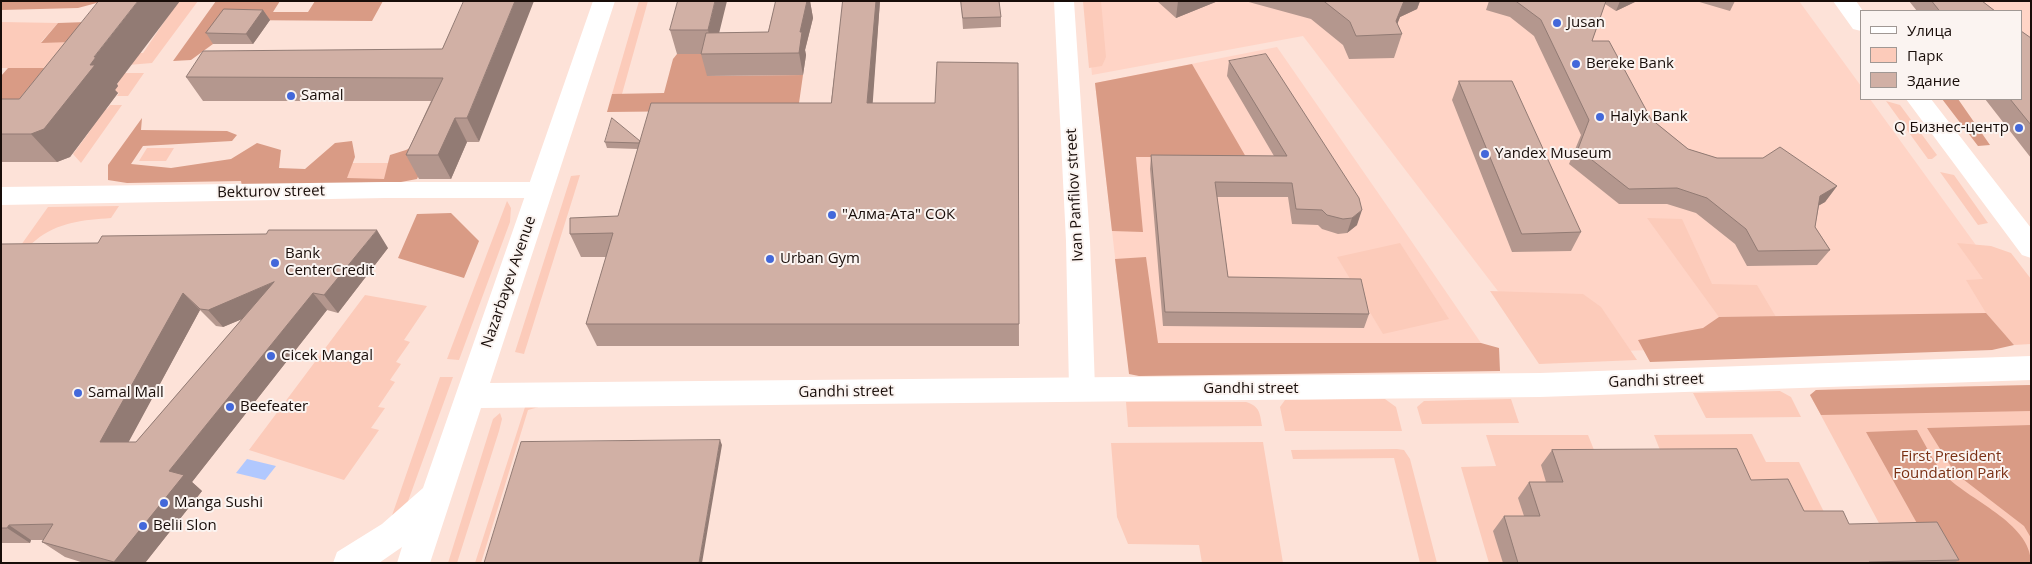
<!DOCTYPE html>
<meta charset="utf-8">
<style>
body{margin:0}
#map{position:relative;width:2032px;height:564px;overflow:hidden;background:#fde2d8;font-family:"Open Sans",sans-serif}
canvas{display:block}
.frame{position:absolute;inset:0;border:2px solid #180d09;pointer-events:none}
.legend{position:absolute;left:1860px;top:10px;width:162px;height:90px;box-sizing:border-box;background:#fbf4f1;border:1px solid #a09894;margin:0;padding:6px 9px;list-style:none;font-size:15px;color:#180d09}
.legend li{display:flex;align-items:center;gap:10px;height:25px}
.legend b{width:25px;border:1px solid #a09894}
</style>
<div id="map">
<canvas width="2032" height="564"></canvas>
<div class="frame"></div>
<ul class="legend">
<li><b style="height:6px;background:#fff"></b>Улица</li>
<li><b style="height:14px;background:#fccbba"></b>Парк</li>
<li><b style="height:14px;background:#d1b0a5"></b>Здание</li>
</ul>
</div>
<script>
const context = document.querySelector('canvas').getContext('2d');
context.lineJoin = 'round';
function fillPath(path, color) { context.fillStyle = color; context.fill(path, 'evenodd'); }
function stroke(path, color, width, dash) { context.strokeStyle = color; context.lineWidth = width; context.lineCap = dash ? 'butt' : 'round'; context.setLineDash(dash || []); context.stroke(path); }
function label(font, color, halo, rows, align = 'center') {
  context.font = font + ' "Open Sans",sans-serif'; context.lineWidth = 4; context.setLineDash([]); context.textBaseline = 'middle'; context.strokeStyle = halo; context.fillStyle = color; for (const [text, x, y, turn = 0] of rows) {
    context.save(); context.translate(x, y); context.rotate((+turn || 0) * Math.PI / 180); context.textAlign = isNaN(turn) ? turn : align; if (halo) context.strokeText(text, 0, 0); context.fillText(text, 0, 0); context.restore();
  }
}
const built = new Path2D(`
 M1085 1H1799L1861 86V99H1870L2031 321 2007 336 1546 354 1303 36 1092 75Z
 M1970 1H2031V49L2021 41V11H1982Z
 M1277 47 1401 226 1481 343 1125 344 1095 83Z`);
const green = new Path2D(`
 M181 1H198L152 63 128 65 140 53H143L177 3Z
 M639 1H648L622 94H612Z
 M1083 1H1101L1106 57 1102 66 1089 68Z
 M1 22 58 23 41 42H70L50 68H1Z
 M123 73H144L128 96H117L119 93H113Z
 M1886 101 1900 105 1937 155 1932 159H1928Z
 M110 105H122L81 163 73 154 90 131 101 109H107Z
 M147 148H174L166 161H139Z
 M344 163H409L402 179H336Z
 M1940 172 1954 175 1988 223 1978 225Z
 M580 175 524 354 515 352 571 176Z
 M507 201 511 208 510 222 459 360 447 359Z
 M119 206 111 218C84 220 58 222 36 240 27 247 19 255 9 262L48 207Z
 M1647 218 1682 219 1712 284 1757 285 1776 317H1719Z
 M1400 243 1449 319 1383 334 1337 257Z
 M1957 243 1991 246 2011 253 2031 279V344L2014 345 1986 313 1966 280 1983 279Z
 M1490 291 1583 294 1601 307 1637 360 1539 364Z
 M365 295 427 306 404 340 410 342 396 362 401 364 390 380 395 382 378 407 385 408 371 428 379 430 344 480 249 450Z
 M440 377H453L407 504 388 527Z
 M2031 385V563L1887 538 1810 395 1816 390Z
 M1780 391 1791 397 1801 417 1706 418 1693 393Z
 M1385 399 1396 407 1402 431H1285L1280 407 1285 400Z
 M1511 399 1519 423 1422 424 1417 407 1424 401Z
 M1126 402H1246C1260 406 1260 414 1262 426L1128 427Z
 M553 403 528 410 481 563H475L526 404Z
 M500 413 502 419 499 431 457 563H448L493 419Z
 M1752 434 1766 462H1799L1849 562 1666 465 1654 435Z
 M1486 435H1588L1600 465 1551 497 1528 531 1503 563H1489L1461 467 1496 466Z
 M1263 442 1283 563H1202L1199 545 1128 544 1117 517 1111 443Z
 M1397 449 1404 450 1410 459 1437 563H1420L1394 458 1293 459 1291 450Z`);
const forest = new Path2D(`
 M1 1H104L78 8 1 10Z
 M216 1H280L273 12H308L315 1H383L372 21 231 20 213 44 191 60 173 61Z
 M87 22 70 42 41 43 58 23Z
 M677 54H713L708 76 803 75 798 110 607 112 612 94 664 93 673 59Z
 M1192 64 1246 157H1136L1143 232 1112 231 1095 83Z
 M8 68H50L21 104 1 103V76Z
 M1942 99H1958L1990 145 1978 146Z
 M142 118 141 130 227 131 237 135 232 141 143 146 131 164 171 168 231 159 257 143 281 150 279 168 305 169 335 143 352 141 355 157 347 178 384 179 390 155 406 150 419 143 431 150 417 179 401 182 242 186 241 181 127 183 108 180V165Z
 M451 213 479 241 464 278 398 258 417 214Z
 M1146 257 1158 343H1481L1499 348 1500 371 1139 376 1129 374 1115 259Z
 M1986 313 2014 345 1992 350 1650 362 1638 340 1703 328 1719 317Z
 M2031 385V411L1821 415 1810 395 1816 390Z
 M2031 425V538L2024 526 1955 473 1927 428Z
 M1917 430C1925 444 1933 461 1943 473 1967 500 2031 522 2031 563H1951L1933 552 1866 432Z`);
const water = new Path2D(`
 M247 459 276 466 265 480 236 473Z`);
const street = new Path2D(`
 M1054 1H1074L1090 241 1095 389 1092 397 1082 400 1072 397 1069 389 1066 241Z
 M385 182H540L548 184 552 190 548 196 540 198H385L1 205V187Z`);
const secondary = new Path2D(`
 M593 1H615L490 383 1540 373 2031 356V380L1540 397 481 408 430 563H397L402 547 379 563H333L337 552 382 524 423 488Z
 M1833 1H1856L1863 11H1861V31L1853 29Z
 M1906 99H1931L2031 228V258L2022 255Z`);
const wall = new Path2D(`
 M678 1 719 33 768 32 776 1H810L813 18 805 50 806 55 803 75 707 76 701 54H677L670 30Z
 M843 1H880L872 103H935L1018 63 1019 346H597L586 324 606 257H581L570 234 618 216 638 149 607 148 605 142 640 141 831 103Z
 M961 1 1001 17V27L963 29Z
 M1157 1H1218L1176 18Z
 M1245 1H1420L1417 9 1400 17 1397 24 1402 34 1394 58 1349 59 1343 45 1311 19Z
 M1489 1H1637L1616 11 1605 4 1592 41 1651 119 1688 149 1717 158 1837 186 1825 202 1819 205 1815 227 1830 250 1817 265 1747 266 1735 244 1696 213 1667 204H1619L1569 164 1581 135 1534 36 1510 17 1486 10Z
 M1696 1H1735L1730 11Z
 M1909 1H1982L1995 11H1917Z
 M263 10 270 20 253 44H213L206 33Z
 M2031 38V158L1985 99H2021Z
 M442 49 479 142H467L451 179H419L406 155 431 101H203L186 77Z
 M1229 61 1357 225 1347 233 1338 234 1322 229 1318 225 1292 224 1288 197H1217L1228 277 1369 314 1364 328 1163 326 1150 169 1151 155 1274 156 1227 76Z
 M1459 81 1581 232 1571 251 1512 252 1452 100Z
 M117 84 118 86 115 90 118 93 70 157 57 162H1V99H19Z
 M1 244 388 248 338 313 327 310 192 482 202 491 145 563H84L65 557 42 542 44 540H31L30 543H1ZM200 310 216 326 223 327 242 319 136 442H128Z
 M1552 450 1751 480 1804 511 1849 524 1959 560 1954 563H1503L1493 531 1504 516H1524L1518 498 1529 482H1546L1541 465Z`);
const shadedWall = new Path2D(`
 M138 1H180L117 84 118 86 115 90 118 93 70 157 57 162 31 134 90 65 94 57Z
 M515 1H534L479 142 467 118Z
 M715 1H727L714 54 708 30Z
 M807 1H810L813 18 805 50 806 55 803 75 799 53 800 32Z
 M876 1H880L871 127 867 103Z
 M1178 1H1218L1176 18Z
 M1404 1H1420L1417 9 1400 17 1393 35 1396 21Z
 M1620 1H1637L1616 11Z
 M263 10 270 20 253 44 246 34Z
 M455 118 467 142 451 179 438 155Z
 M1837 186 1825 202 1808 212 1820 196Z
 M1362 210 1357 225 1347 233 1352 218Z
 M377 230 388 248 338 313 324 295Z
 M274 282 288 300 223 327 208 310Z
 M183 293 200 310 120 458 100 442Z
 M313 293 327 310 192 482 202 491 145 563 114 562 169 471Z
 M720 440 722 445 702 563H699Z
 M9 525 31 540 30 543 7 528Z`);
const building = new Path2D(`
 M99 1H138L94 57H96L90 65H95L44 129 31 134H1V99H19Z
 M464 1H515L467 118H455L438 155H406L443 78 186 77 203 51 442 49Z
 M678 1H715L708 30H670Z
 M776 1H807L800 32H802L799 53 701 54 706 33 768 32Z
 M843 1H876L867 103H935L937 62 1018 63 1019 324H586L613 233 570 234V218L618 216 651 103H831Z
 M961 1H999L1001 17 963 18Z
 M1324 1H1404L1396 21 1402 34 1356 36 1350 22Z
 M1516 1H1606L1592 41H1609L1651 119 1688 149 1717 158H1763L1780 147 1837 186 1820 196 1815 227 1830 250 1758 251 1746 229 1707 198 1677 188 1629 189 1578 149 1589 120 1541 20Z
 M1932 1H1982L1995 11H1940Z
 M224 9 263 10 246 34 206 33Z
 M2021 31 2031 38V125L2010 99H2021Z
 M1266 54 1359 198 1362 210 1352 218 1343 219 1327 215 1322 210 1296 209 1292 183 1215 182 1228 277 1361 279 1369 314 1165 312 1151 155 1287 156 1229 61Z
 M1459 81H1512L1581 232 1522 234Z
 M612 118 640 141 639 143 605 142Z
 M269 230H377L324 295 313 293 169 471 184 475 114 562 42 542 53 524 9 525 7 528H1V244L98 243 102 236 266 234ZM274 282 136 442H100L183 293 200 309 208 310Z
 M720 440 699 563H484L521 442Z
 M1737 449 1751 480 1788 479 1804 511H1843L1849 524 1937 522 1959 560 1869 562V563H1518L1504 516H1540L1529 482H1563L1552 450Z`);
const markers = [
 [1557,23,5,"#4368da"],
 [1576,64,5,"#4368da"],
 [291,96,5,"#4368da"],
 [1600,117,5,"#4368da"],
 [2019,128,5,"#4368da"],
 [1485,154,5,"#4368da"],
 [832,215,5,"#4368da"],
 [770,259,5,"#4368da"],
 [275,263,5,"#4368da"],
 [271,356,5,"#4368da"],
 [78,393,5,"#4368da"],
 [230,407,5,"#4368da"],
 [164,503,5,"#4368da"],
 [143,526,5,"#4368da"]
];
const poiNames = [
 ["Jusan",1567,23],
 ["Bereke Bank",1586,64],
 ["Samal",301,96],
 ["Halyk Bank",1610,117],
 ["Q Бизнес-центр",2009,128,"right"],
 ["Yandex Museum",1495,154],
 ["\"Алма-Ата\" СОК",842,215],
 ["Bank",285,254],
 ["CenterCredit",285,271],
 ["Urban Gym",780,259],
 ["Cicek Mangal",281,356],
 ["Samal Mall",88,393],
 ["Beefeater",240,407],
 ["Manga Sushi",174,503],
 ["Belii Slon",153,526]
];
const streetNames = [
 ["Bekturov street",271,192,-1],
 ["Ivan Panfilov street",1075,195,-93],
 ["Nazarbayev Avenue",509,282,-71],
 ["Gandhi street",1656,381,-2],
 ["Gandhi street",1251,389],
 ["Gandhi street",846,392,-1]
];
const parkNames = [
 ["First President",1951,457],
 ["Foundation Park",1951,474]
];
fillPath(built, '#ffd4c6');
fillPath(green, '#fccbba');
fillPath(forest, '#d99b85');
fillPath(water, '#b1c8fe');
fillPath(street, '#fff');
fillPath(secondary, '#fff');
fillPath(wall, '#b4978e');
fillPath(shadedWall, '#927b74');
fillPath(building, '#d1b0a5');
stroke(building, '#927b74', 1);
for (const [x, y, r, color] of markers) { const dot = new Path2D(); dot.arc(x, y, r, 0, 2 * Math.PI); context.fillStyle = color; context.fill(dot); stroke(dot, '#fbf4f1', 2); }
label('15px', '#180d09', '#fbf4f1', poiNames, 'left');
label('15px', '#180d09', '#fbf4f1', streetNames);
label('15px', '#7a3014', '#fbf4f1', parkNames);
</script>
